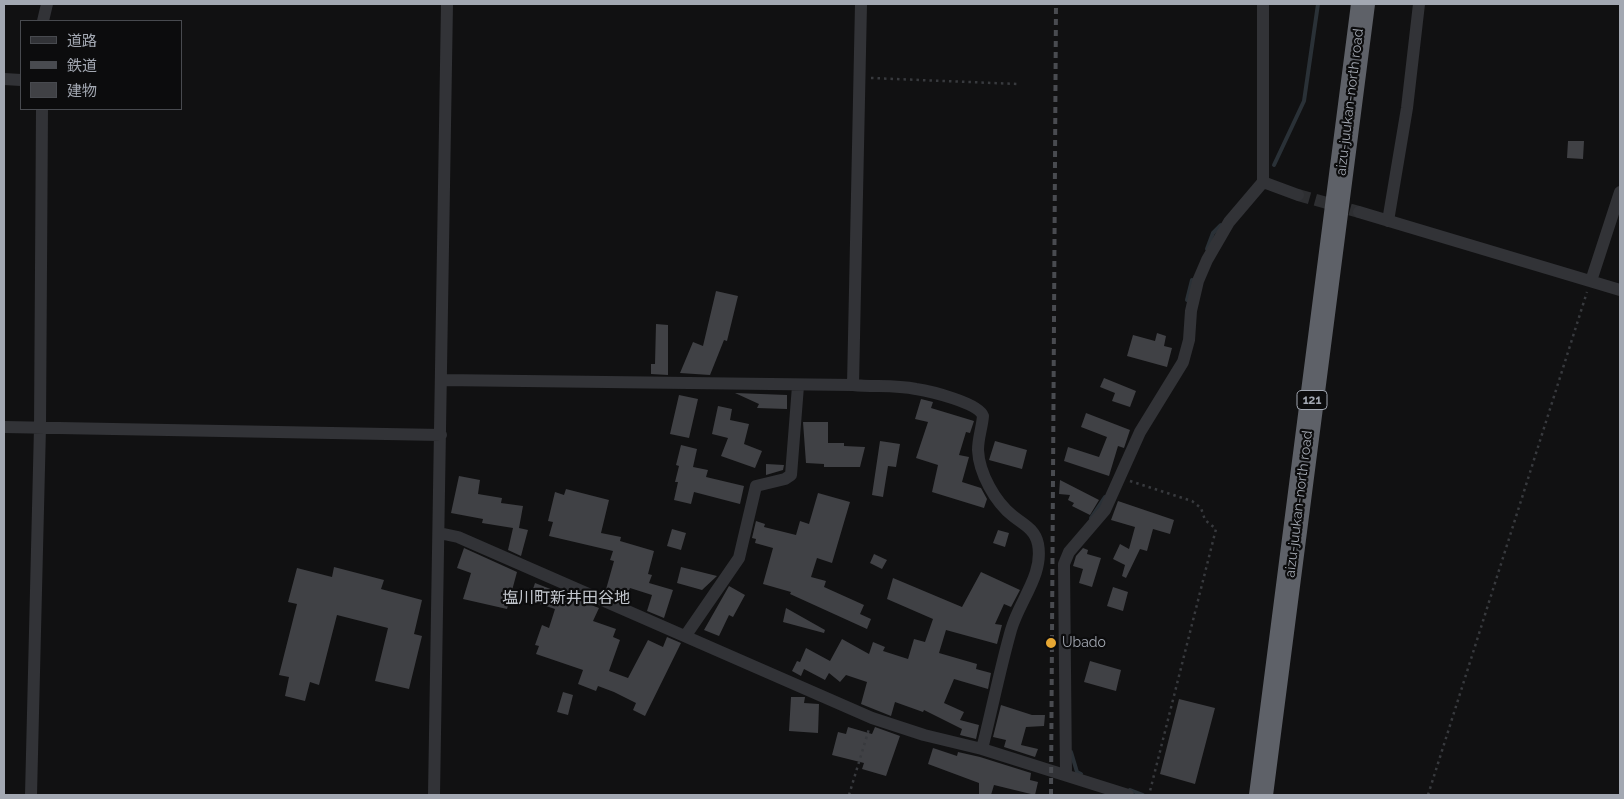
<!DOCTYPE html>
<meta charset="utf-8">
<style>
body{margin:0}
#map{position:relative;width:1624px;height:799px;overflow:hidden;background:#111112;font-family:Raleway,"Noto Sans JP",sans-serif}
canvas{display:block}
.frame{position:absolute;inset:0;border:5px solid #a3a8b2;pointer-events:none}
.legend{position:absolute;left:20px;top:20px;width:162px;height:90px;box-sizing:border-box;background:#0c0c0d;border:1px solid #484a4f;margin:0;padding:6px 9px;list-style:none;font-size:15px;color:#a3a8b2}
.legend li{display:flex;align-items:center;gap:10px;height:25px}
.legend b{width:25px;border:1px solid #484a4f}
</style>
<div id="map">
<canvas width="1624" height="799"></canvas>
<div class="frame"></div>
<ul class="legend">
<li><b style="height:6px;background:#323337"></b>道路</li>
<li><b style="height:6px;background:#494b50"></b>鉄道</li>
<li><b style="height:14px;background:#404145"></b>建物</li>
</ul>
</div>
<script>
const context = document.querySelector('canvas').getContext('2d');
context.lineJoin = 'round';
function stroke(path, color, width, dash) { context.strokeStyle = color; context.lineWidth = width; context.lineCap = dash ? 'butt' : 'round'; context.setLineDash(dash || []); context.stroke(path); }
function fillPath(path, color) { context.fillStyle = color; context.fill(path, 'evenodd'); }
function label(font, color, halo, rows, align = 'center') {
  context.font = font + ' Raleway,"Noto Sans JP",sans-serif'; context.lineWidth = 4.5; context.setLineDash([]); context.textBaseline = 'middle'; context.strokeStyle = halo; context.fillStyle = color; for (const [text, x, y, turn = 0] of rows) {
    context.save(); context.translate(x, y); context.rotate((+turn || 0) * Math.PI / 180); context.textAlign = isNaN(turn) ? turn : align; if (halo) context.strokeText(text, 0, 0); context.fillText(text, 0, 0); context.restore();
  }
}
const stream = new Path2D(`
 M1274 165 1304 101 1318 4
 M1207 249 1213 233 1221 225
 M1187 300 1192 280
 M1091 518 1105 497
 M1071 752 1077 772 1081 774
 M1130 790 1143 795`);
const building = new Path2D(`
 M1568 141H1584L1583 159 1567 158Z
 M716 291 738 296 727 341 724 340 710 375 680 373 693 342 703 346Z
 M656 324 668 325V375L651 374V364H655Z
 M1157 333 1166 336 1164 346 1172 348 1167 367 1127 356 1133 335 1155 341Z
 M1104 378 1136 391 1130 407 1112 401 1115 393 1100 387Z
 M735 393 787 395V409L757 408 759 404Z
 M679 395 698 399 689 438 670 434Z
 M921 399 933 402 931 408 974 421 970 433 966 432 959 455 969 457 962 482 981 488 987 499 984 508 932 492 938 465 916 458 928 422 915 419Z
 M718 406 732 409 730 420 749 424 744 444 762 451 755 468 721 456 728 438 712 434Z
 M1086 413 1130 430 1124 448 1118 446 1109 476 1064 461 1068 447 1099 457 1107 437 1081 427Z
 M803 422H828V443H844V446L865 447 860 467H824V464L806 463Z
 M880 441 900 444 896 467 888 466 883 497 872 495Z
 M995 441 1027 450 1022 469 989 460Z
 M681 445 697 449 693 467 708 470 706 477 744 486 740 504 694 492 691 504 674 500 678 482H675L679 466 676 465Z
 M766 464 784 465 783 470 766 475Z
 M459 476 480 480 478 494 502 498 501 503 523 506 519 528 528 530 521 556 508 550 513 528 482 523 483 519 451 513Z
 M1060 480 1099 500 1090 515 1072 506 1074 503 1068 500 1070 495 1059 494Z
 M566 489 609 500 601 533 621 537 620 541 654 551 648 574 652 575 649 583 673 590 664 618 647 611 652 595 630 588 624 601 605 593 614 561 610 560 613 551 549 536 553 522 548 521 555 492 564 495Z
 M818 493 850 502 832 563 817 558 811 577 826 581 824 587 864 605 860 614 871 619 867 629 790 594 791 592 763 584 773 548 755 543 756 539 752 538 756 521 765 524 764 527 796 535 800 521 809 524Z
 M1118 501 1174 520 1170 534 1153 529 1147 551 1140 549 1126 578 1122 576 1125 565 1113 559 1120 544 1129 549 1135 527 1111 520Z
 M672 529 686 533 681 550 667 546Z
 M998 530 1009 533 1005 547 993 543Z
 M464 548 517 572 507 609 463 599 471 573 457 568Z
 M1083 548 1088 550 1087 554 1101 558 1092 587 1079 583 1083 569 1073 566 1076 556Z
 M874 554 887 560 882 569 870 563Z
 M334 567 384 580 381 589 422 600 414 634 422 636 409 689 375 681 388 628 337 615 319 685 310 682 305 701 285 696 289 677 279 675 297 604 288 602 297 568 332 577Z
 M681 567 717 576 702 590 677 583Z
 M981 572 1020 590 1011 607 1004 604 995 624 1002 625 997 644 946 630 939 653 977 664 976 669 991 673 988 689 954 679 944 703 964 712 960 720 979 725 976 739 960 735 962 729 924 710 923 712 895 702 891 716 861 704 867 682 846 675 840 682 829 673 825 680 804 669 801 676 792 671 797 661 800 662 806 648 830 661 842 639 869 654 873 642 885 647 883 651 908 659 914 639 925 642 933 619 887 599 893 578 962 607Z
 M535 583 599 608 593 621 616 629 613 637 620 640 609 671 628 678 648 640 663 647 667 637 681 643 645 716 633 710 636 703 614 692 598 686 596 691 578 684 583 670 536 654 539 646 535 645 542 625 549 628 555 609 540 604 542 598 531 595Z
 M729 586 745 595 733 617 729 615 719 636 704 630Z
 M1113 587 1128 592 1123 611 1107 606Z
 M786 608 825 630 824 633 783 622Z
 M1090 661 1121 670 1116 691 1084 682Z
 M563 692 573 695 568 715 557 712Z
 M791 697H805L804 703 819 704 818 733 789 731Z
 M1179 699 1215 708 1195 784 1160 774Z
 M1001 705 1032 715H1045L1044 726 1026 727 1021 745 1038 749 1035 757 1004 747 1006 740 993 737Z
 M848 727 872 734 875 727 900 736 886 776 862 769 864 763 832 755 838 732 846 734Z
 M933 748 957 756 958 752 980 757 1031 773 1030 780 1038 782 1035 795 994 785 991 795 979 794V783L928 764Z`);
const minorTunnel = new Path2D(`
 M1298 195 1359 212`);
const path = new Path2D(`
 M871 78 1017 84
 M1130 481 1192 501 1201 508 1205 520 1216 529 1149 795
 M849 795 869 729
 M1428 795 1587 292`);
const minor = new Path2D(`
 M43 21 47 4
 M4 79 21 80
 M1263 182 1298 195
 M1359 212 1620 290
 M1388 221 1407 108 1419 4
 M1591 281 1620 192
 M442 380 853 385 861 4
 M853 385C874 387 895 385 916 389 930 391 979 403 983 416 982 428 978 438 978 450 979 473 995 502 1013 516 1023 524 1035 529 1038 544 1044 575 1019 601 1011 630 1000 669 992 709 982 749
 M4 427 441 435
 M439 533 458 537 872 718 924 735 982 749 1128 795
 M686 635 739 558 756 486 785 479 791 475 798 386
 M1066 775 1064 564 1069 552 1105 510 1140 432 1183 362 1189 340 1191 311 1198 281 1207 260 1229 222 1263 182V4
 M31 795 40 427 42 109
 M434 795 447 4`);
const motorway = new Path2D(`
 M1261 795 1363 4`);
const rail = new Path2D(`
 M1051 795 1056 4`);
const markers = [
 [1051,643,6,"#e7a834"]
];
const shields = [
 [1312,400,30]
];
const shieldNames = [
 ["121",1312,400]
];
const streetNames = [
 ["aizu-juukan-north road",1350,102,-83],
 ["aizu-juukan-north road",1299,504,-83]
];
const poiNames = [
 ["Ubado",1062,643]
];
const quarterNames = [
 ["塩川町新井田谷地",566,598]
];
stroke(stream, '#2a3137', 4);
fillPath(building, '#404145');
stroke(minorTunnel, '#2e2f32', 12, [12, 6]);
stroke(path, '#383a3e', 2.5, [2.5, 4]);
stroke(minor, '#323337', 12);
stroke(motorway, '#5e6168', 24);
stroke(rail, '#494b50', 4, [6, 5]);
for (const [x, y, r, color] of markers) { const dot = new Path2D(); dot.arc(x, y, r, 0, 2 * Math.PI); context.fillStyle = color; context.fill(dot); stroke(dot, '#0c0c0d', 2); }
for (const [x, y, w] of shields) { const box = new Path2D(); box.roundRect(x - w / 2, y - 9.5, w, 19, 4); context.fillStyle = '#0c0c0d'; context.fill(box); stroke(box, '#a3a8b2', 1); }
label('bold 12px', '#a3a8b2', null, shieldNames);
label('14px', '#a3a8b2', '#0c0c0d', streetNames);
label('14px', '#a3a8b2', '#0c0c0d', poiNames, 'left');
label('16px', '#c3c7ce', '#0c0c0d', quarterNames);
</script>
